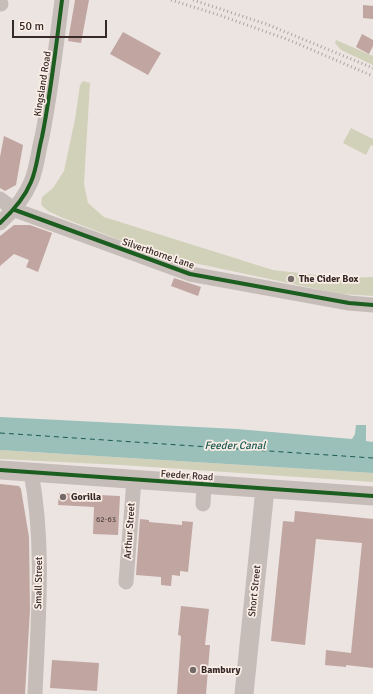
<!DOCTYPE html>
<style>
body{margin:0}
#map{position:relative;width:373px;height:694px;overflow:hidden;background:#ece4e0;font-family:Signika,sans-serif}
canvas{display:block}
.scale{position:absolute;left:12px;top:20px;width:95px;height:18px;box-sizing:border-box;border:2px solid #362927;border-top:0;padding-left:5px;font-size:12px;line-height:14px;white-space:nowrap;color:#362927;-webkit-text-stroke:3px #faeee7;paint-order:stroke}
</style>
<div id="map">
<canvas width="373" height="694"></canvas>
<div class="scale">50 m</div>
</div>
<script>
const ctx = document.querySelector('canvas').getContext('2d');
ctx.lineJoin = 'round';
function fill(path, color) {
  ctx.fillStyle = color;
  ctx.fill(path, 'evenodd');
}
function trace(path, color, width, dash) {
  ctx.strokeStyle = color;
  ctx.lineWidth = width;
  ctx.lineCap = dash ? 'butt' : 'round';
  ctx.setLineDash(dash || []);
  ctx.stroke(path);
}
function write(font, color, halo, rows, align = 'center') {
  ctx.font = font + ' Signika,sans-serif';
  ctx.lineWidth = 3.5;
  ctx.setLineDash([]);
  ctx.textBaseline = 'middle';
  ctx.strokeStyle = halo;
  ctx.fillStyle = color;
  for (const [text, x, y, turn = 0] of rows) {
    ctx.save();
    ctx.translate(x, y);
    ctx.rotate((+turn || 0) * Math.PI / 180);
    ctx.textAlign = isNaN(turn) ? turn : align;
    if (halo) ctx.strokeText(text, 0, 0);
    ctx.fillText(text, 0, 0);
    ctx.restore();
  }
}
const green = new Path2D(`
 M336,40L373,56V65L341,50L335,43Z
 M83,81L90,83L84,184L88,203L104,217L273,270L343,278L373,277V296L340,294L161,256L63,218L48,211L41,205L42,197L53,188L64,171L75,119L80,85Z
 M351,128L373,139V146L371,145L366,155L343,143Z
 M0,450L373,473V482L121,465L0,459Z`);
const water = new Path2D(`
 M0,417L237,429L352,439L355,434L356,425H366V441L373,442V473L0,450Z`);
const ferry = new Path2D(`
 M0,433L373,458`);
const building = new Path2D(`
 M75,0H89L81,43L68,41Z
 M363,5L373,6V19L363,18Z
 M123,32L161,53L148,75L110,54Z
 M362,34L373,40V46L369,54L356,47Z
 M4,136L23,145L16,185L5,191L0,188V157Z
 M14,225H30L52,233L38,272L26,267L29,260L14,254L0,266V236Z
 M174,278L201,287L198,296L171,286Z
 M0,484L19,486L21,489L29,537L30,610L25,694H0Z
 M59,493L120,496L118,535L93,534L94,507L58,505Z
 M295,511L373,519V668L346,665V667L325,665L326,650L351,653L362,543L316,539L305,645L271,641L283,521L294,522Z
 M140,519L149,520V522L182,525V521L193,522L188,572L180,571V576L172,575L171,586L161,585V577L136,575Z
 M181,606L209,609L205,645H210L206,694H177L181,636L178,635Z
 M52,660L99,663L97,691L50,688Z`);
const minor = new Path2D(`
 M0,4H1
 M0,199L15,210L190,274L349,303L373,305
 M0,223C13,211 24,199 31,182C37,168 38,152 42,137C51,92 56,46 62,0
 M31,472C45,546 38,619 35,694
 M203,504L204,485
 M126,582L134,480`);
const tertiary = new Path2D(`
 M0,470L373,496
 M244,694L265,489`);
const rail = new Path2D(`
 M171,0L219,15L289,40L373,76
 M193,0L266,24L373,68`);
const cycleway = new Path2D(`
 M15,210L190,274L349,303L373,305
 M0,223C13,211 24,199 31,182C37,168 38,152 42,137C51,92 56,46 62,0
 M0,470L373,496`);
const markers = [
 [291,279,4,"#766a68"],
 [63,497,4,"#766a68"],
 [193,670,4,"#766a68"]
];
const numberNames = [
 ["62-63",106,520]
];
const streetNames = [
 ["Kingsland Road",43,84,-81],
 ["Silverthorne Lane",158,254,19],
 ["Feeder Road",187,476,4],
 ["Arthur Street",130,531,-86],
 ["Small Street",39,583,-89],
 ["Short Street",255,591,-84]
];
const poiNames = [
 ["The Cider Box",299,279],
 ["Gorilla",71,497],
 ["Bambury",201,670]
];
const waterNames = [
 ["Feeder Canal",235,446]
];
fill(green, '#d1d1ba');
fill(water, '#9bc0ba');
trace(ferry, '#1b5953', 1, [5, 4]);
fill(building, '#c1a5a1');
trace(minor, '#c6bdb9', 15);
trace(tertiary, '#c6bdb9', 19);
trace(rail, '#ada6a3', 3, [1, 3]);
trace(cycleway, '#1b5e20', 4);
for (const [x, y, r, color] of markers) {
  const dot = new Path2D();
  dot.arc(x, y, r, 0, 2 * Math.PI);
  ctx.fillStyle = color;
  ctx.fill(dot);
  trace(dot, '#faeee7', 1.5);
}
write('8px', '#594846', null, numberNames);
write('10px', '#362927', '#faeee7', streetNames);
write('bold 10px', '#362927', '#faeee7', poiNames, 'left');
write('italic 11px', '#1b5953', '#faeee7', waterNames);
</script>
